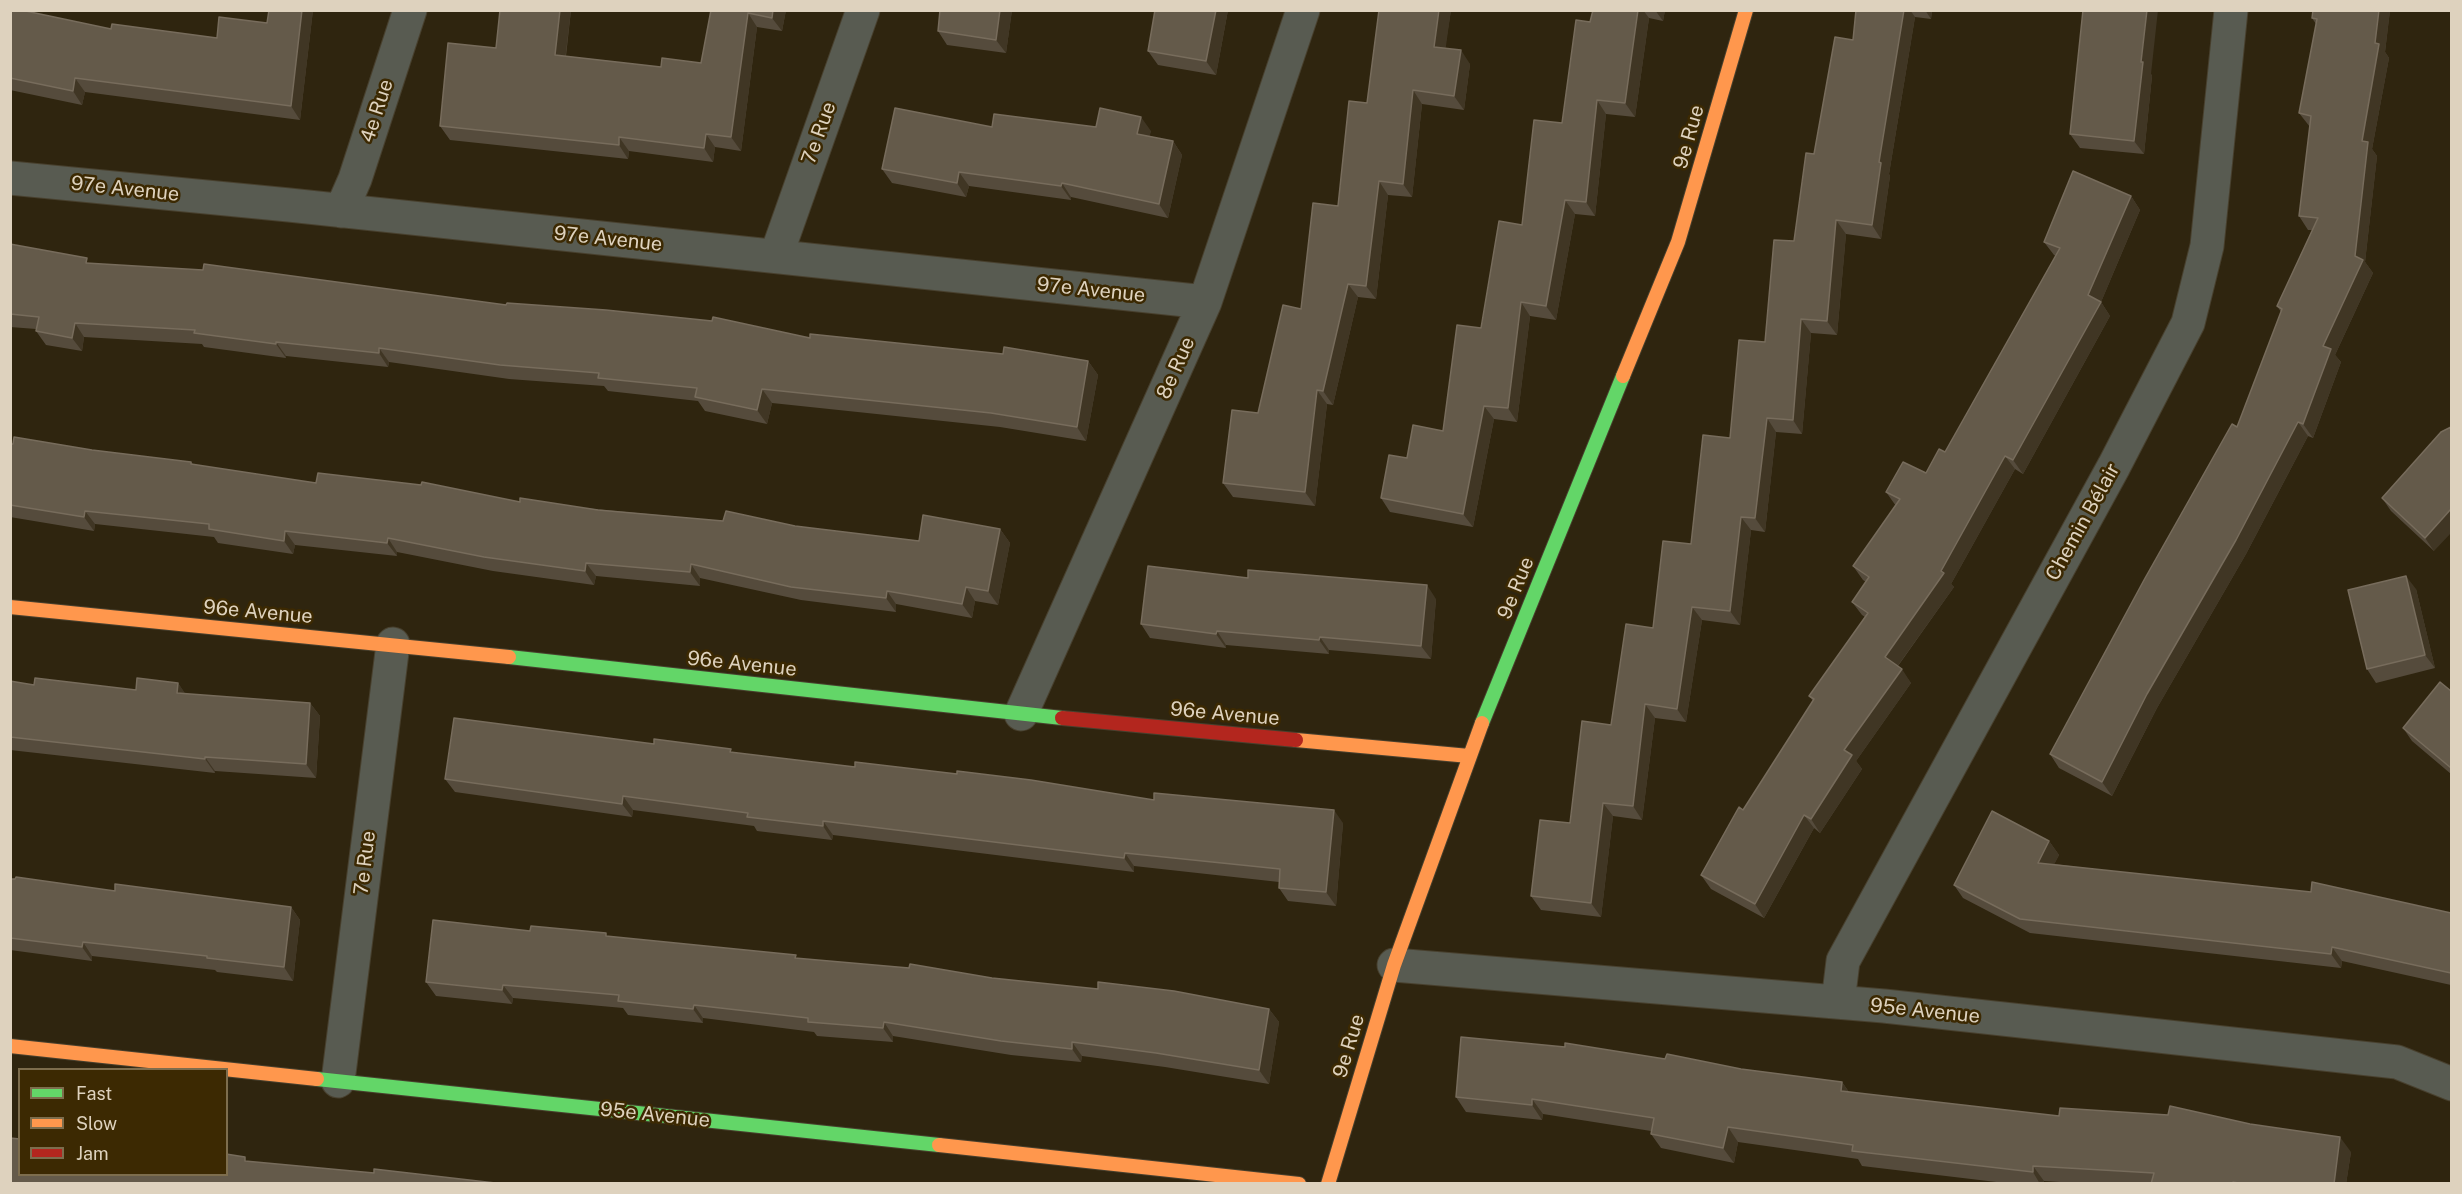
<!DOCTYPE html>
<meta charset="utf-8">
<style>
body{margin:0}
#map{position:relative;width:2462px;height:1194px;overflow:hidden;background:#2f250f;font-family:"Public Sans",sans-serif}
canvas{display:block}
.frame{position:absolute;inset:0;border:12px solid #ded2be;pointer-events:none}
.legend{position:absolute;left:18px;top:1068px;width:210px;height:108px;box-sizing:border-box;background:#3c2902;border:2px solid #7d6d4d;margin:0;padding:8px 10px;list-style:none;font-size:18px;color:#ded2be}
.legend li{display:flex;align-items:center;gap:12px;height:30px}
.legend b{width:30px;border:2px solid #7d6d4d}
</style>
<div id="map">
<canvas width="2462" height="1194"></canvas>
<div class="frame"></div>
<ul class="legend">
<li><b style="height:8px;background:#63d668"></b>Fast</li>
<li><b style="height:8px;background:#ff974d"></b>Slow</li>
<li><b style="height:8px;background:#b3261e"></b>Jam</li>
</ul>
</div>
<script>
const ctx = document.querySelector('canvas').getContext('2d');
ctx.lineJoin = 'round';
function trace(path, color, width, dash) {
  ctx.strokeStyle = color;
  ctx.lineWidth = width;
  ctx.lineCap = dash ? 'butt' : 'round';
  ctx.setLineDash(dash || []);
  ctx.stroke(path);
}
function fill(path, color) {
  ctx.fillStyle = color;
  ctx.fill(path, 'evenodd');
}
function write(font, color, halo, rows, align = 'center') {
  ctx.font = font + ' "Public Sans",sans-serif';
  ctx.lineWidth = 5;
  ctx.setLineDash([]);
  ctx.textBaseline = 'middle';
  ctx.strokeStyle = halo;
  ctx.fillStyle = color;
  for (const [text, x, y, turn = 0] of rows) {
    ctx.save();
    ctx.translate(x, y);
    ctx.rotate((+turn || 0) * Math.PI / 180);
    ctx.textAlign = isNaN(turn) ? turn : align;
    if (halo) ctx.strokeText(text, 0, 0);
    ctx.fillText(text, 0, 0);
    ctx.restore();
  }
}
const street = new Path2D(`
 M10,178L289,205L1205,302
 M341,211L355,179L410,10
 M776,256L863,10
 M1021,714L1205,302L1303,10
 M1394,965L1884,1006L2397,1062L2452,1084
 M1838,1002L1843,961L2114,466L2188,323L2207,246L2231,10
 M338,1081L393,644`);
const fast = new Path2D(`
 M509,657L1062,718
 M1482,723L1623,376
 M317,1079L939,1145`);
const slow = new Path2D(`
 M1623,376L1678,242L1746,10
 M10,607L509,657
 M1296,740L1469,756
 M10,1046L317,1079
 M939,1145L1299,1184
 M1328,1184L1394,965L1482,723`);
const jam = new Path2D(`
 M1062,718L1296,740`);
const wall = new Path2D(`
 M269,10H313L300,120L85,92L82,105L10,90V16L111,29L217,38L267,23Z
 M500,10H571L566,56L661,67L701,63L711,10H786L782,31L757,27L741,151L715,147L713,162L629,151L628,159L450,140L440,126L496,48Z
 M940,10H1012L1006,53L947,45L938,31Z
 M1228,10L1216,75L1158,65L1148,51Z
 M1379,10H1451L1445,48L1470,64L1464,110L1422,104L1412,197L1388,195L1376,299L1358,297L1333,405L1327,404L1315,506L1233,497L1223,483L1258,413L1301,309L1338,206L1367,103Z
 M1593,10H1665L1663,21L1649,18L1635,117L1606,114L1595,216L1575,214L1556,320L1530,316L1517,422L1494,419L1473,527L1390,512L1381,498L1407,458L1443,431L1481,328L1522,225L1562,123Z
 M1856,10H1932L1931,19L1915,17L1889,174L1890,176L1881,239L1846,234L1837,335L1811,333L1802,434L1776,432L1765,532L1751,530L1740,625L1702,620L1686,722L1655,718L1642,820L1613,816L1601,917L1541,910L1531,896L1570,823L1611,725L1691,544L1765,342L1794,241L1814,154L1853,40Z
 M2313,10H2390L2385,52L2389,58L2372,149L2377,156L2365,262L2373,273L2335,355L2341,362L2313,438L2308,436L2246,554L2157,708L2112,796L2059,768L2050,754L2237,427L2281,312L2277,306L2312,230H2308L2299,216L2310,127L2299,113L2316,24L2312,18Z
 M2151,74L2152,76L2144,154L2080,148L2070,134Z
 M992,127H1096L1151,131L1149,136L1173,141L1182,155L1168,218L1071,197V200L969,186L966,197L892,183L882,169Z
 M2131,196L2140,210L2101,302L2110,316L2023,474L2015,469L1951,584L1954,587L1898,666L1911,683L1856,761L1862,769L1820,833L1814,828L1764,918L1711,889L1701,875L1813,701L1809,696L1865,617L1862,615L1852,602L1866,582L1863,580L1853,566L1896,506L1886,492L1926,473L1945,452L2056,256L2054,255L2044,242Z
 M10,244L90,263L506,305L810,338L1088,361L1098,375L1086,441L1000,427L772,403L767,424L705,411L698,401L608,391L604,386L509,379L389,362L388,367L286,356V358L204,347L202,344L84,337L82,351L46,345L36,331V329L10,327Z
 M2441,432L2434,551L2391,511L2382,498Z
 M10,444L92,450L191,462L194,465L316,483L723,521L795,526L919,541L1000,529L1010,543L998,605L975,601L972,618L896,604V612L801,600L700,578V586L596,576L594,585L493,571L397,552V556L295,545L293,554L218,543L214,537L95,524L94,531L10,517Z
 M1248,578L1436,599L1431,659L1329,650V654L1226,645V648L1150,638L1141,624Z
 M2416,589L2435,668L2376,683L2367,669Z
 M10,681L34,685L136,690L178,683L185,694L310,703L320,716L316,778L215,771V773L10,750Z
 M2451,691V774L2412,741L2403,728Z
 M733,753L855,767L1154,800L1343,823L1336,906L1288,901L1279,888V882L1134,866V872L833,835L832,840L757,831L754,826L633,810L632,817L455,792L445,779Z
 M2049,841L2059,855L2054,864L2451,913V985L2342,961L2341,968L2030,933L1963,898L1954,885Z
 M10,879L115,891L291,907L300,920L293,981L217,972L215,970L92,956V961L10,950Z
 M530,931L608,936L799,959L992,978L1269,1009L1279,1022L1269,1084L1165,1067L1082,1056L1081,1062L1011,1055L893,1036V1042L817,1036L814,1032L703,1018V1023L628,1015L623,1008L513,998L512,1004L436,996L426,982Z
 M1665,1059L1842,1082L1849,1092L2351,1152L2346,1184H2092L2044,1181L2043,1184H2013L1862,1166L1858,1159L1738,1142L1734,1163L1661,1148L1651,1134V1131L1543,1114L1542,1120L1466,1112L1456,1097Z`);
const shadedWall = new Path2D(`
 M302,10H313L300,120L291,106Z
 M560,10H571L564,69L555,55Z
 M773,10H786L782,31L772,18Z
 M1000,10H1012L1006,53L996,40Z
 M1216,10H1228L1216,75L1206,61Z
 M1439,10H1451L1444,60L1434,47Z
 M1638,10H1643L1649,18L1635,117L1625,103Z
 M1655,10H1665L1663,21Z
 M1904,10H1910L1915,17L1889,174L1890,176L1881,239L1872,225L1879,162Z
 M1925,10H1932L1931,19Z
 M2147,10H2158L2151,74L2152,76L2144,154L2134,141L2141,62Z
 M2379,10H2390L2385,52L2389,58L2372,149L2377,156L2365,262L2373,273L2335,355L2341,362L2313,438L2303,424L2323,346L2355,256L2362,141Z
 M748,13L757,27L741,151L731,137Z
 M1461,50L1470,64L1464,110L1454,96Z
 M75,78L85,92L82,105L73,91Z
 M1413,90L1422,104L1412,197L1403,184Z
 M1597,100L1606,114L1595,216L1586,202Z
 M1141,117L1151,131L1147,147L1137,134Z
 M706,134L715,147L713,162L704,148Z
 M619,137L629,151L628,159L619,145Z
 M1173,141L1182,155L1168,218L1159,204Z
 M959,172L969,186L966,197L957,183Z
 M1379,181L1388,195L1376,299L1366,286Z
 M1062,183L1071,197V200L1061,186Z
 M2131,196L2140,210L2101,302L2110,316L2023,474L2013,460L2088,295Z
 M1565,200L1575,214L1556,320L1546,306Z
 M1836,220L1846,234L1837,335L1827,321Z
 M1348,284L1358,297L1333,405L1323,391Z
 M1521,302L1530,316L1517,422L1508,408Z
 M1801,319L1811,333L1802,434L1793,420Z
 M75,323L84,337L82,351L72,338Z
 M276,342L286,356V358L276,344Z
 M379,348L389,362L388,367L379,353Z
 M1088,361L1098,375L1086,441L1077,427Z
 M762,389L772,403L767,424L757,410Z
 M1317,390L1327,404L1315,506L1305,492Z
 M1484,406L1494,419L1473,527L1463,514Z
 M1767,418L1776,432L1765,532L1755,518Z
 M2298,422L2308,436L2246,554L2157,708L2112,796L2102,782L2147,694Z
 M2005,456L2015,469L1951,584L1954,587L1894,671L1885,657L1941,571Z
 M2451,509V533L2434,551L2425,538Z
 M85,511L95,524L94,531L84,517Z
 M1741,517L1751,530L1740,625L1730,611Z
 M1000,529L1010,543L998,605L988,591Z
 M285,531L295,545L293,554L284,541Z
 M388,538L397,552V556L387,543Z
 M586,563L596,576L594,585L585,571Z
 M691,564L700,578V586L690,572Z
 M2406,576L2416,589L2435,668L2425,655Z
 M1427,585L1436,599L1431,659L1421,646Z
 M966,587L975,601L972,618L962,604Z
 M887,591L896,604V612L886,598Z
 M1692,607L1702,620L1686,722L1677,709Z
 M1217,631L1226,645V648L1216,634Z
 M1320,637L1329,650V654L1319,640Z
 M1902,669L1911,683L1856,761L1862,769L1820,833L1811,819L1844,750Z
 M178,683L187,696L177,693Z
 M310,703L320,716L316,778L306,764Z
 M1645,704L1655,718L1642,820L1633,806Z
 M205,757L215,771V773L205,759Z
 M623,796L633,810L632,817L622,804Z
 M1603,803L1613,816L1601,917L1591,903Z
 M1334,810L1343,823L1336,906L1326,892Z
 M1804,815L1814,828L1764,918L1755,904Z
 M823,821L833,835L832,840L823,826Z
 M2049,841L2059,855L2048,877L2038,863Z
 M1125,853L1134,866V872L1124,858Z
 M291,907L300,920L293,981L284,967Z
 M83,942L92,956V961L82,947Z
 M2332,947L2342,961L2341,968L2331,954Z
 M503,985L513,998L512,1004L502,990Z
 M694,1005L703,1018V1023L693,1009Z
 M1269,1009L1279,1022L1269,1084L1259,1070Z
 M884,1022L893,1036V1042L883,1028Z
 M1072,1042L1082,1056L1081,1062L1072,1049Z
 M1842,1082L1852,1097L1841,1091Z
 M1532,1099L1543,1114L1542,1120L1532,1105Z
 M1728,1127L1738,1142L1734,1163L1723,1148Z
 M2340,1137L2351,1152L2346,1184H2334Z
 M2033,1166L2044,1181L2043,1184H2040L2033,1172Z`);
const building = new Path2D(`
 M12,10H21L111,29L112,24L217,38L219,17L267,23L269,10H302L291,106L75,78L73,91L10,78V16Z
 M500,10H560L555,55L661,67L662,58L701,63L711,10H773L772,18L748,13L731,137L706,134L704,148L619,137V145L440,126L448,43L496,48Z
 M940,10H1000L996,40L938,31Z
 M1155,10H1216L1206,61L1148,51Z
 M1379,10H1439L1434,47L1461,50L1454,96L1413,90L1403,184L1379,181L1366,286L1348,284L1323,391L1317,390L1305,492L1223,483L1232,410L1258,413L1283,305L1301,309L1313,203L1338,206L1349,101L1367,103Z
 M1593,10H1638L1625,103L1597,100L1586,202L1565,200L1546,306L1521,302L1508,408L1484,406L1463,514L1381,498L1389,455L1407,458L1413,425L1443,431L1457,325L1481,328L1499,221L1522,225L1534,120L1562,123L1576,20L1590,22Z
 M1856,10H1904L1879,162L1881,163L1872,225L1836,220L1827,321L1801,319L1793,420L1767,418L1755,518L1741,517L1730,611L1692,607L1677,709L1645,704L1633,806L1603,803L1591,903L1531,896L1540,820L1570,823L1582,721L1611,725L1626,624L1653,628L1663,541L1691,544L1703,435L1730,438L1739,340L1765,342L1774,240L1794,241L1806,153L1814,154L1835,37L1853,40Z
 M2083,10H2147L2141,62H2143L2134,141L2070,134Z
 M2313,10H2379L2375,43L2379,44L2362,141L2368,142L2355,256L2363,260L2323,346L2331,349L2303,424L2298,422L2236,540L2147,694L2102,782L2050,754L2144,580L2232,424L2237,427L2282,309L2277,306L2318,218L2299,216L2311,116L2299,113L2317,19L2312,18Z
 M895,108L992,127L994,114L1096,127L1100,108L1141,117L1137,134L1173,141L1159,204L1062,183L1061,186L959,172L957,183L882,169Z
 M2073,171L2131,196L2088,295L2101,302L2013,460L2005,456L1941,571L1944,573L1885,657L1902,669L1844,750L1852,755L1811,819L1804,815L1755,904L1701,875L1739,807L1743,810L1814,699L1809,696L1868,613L1852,602L1869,577L1853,566L1900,499L1886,492L1903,462L1926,473L1939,449L1945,452L2060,248L2044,242Z
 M10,244L87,258L86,263L203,270L204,264L506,305L507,303L606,310L712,321L713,317L810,338V334L1003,354L1004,347L1088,361L1077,427L991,413L762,389L757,410L695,397L697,388L598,378L599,373L500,365L379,348V353L276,342V344L194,333L195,330L75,323L72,338L36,331L39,317L10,314Z
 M2451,427V509L2425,538L2382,498L2441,432Z
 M14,437L92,450L191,462V464L316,483L318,473L421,485L422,482L520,502V498L598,510L723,521L726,511L795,526L919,541L923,515L1000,529L988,591L966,587L962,604L887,591L886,598L791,587L691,564L690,572L586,563L585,571L484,557L388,538L387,543L285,531L284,541L209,529V524L85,511L84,517L10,505V444H13Z
 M1148,566L1248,578V570L1427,585L1421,646L1320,637L1319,640L1217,631L1216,634L1141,624Z
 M2406,576L2425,655L2367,669L2348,590Z
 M35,678L136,690L137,678L178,683L177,693L310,703L306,764L205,757V759L10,737V681L34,685Z
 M2440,682L2451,691V768L2403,728Z
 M454,718L654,744V739L731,749L730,752L855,767V762L957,774V771L1031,780L1154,800V793L1334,810L1326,892L1279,888L1280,869L1125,853L1124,858L823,821V826L747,817L748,813L623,796L622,804L445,779Z
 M1992,811L2049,841L2038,863L2311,892L2312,882L2451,913V973L2332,947L2331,954L2020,919L1954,885Z
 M16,877L115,891V884L291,907L284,967L207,958V956L83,942L82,947L10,938V879H15Z
 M433,920L530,931L531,926L606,933V936L796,955L795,958L909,968L910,964L992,978L1098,989V982L1174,991L1269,1009L1259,1070L1156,1053L1072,1042V1049L1001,1041L884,1022L883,1028L808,1022V1018L694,1005L693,1009L618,1001L619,995L503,985L502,990L426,982Z
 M1461,1037L1565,1047V1043L1665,1059L1667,1054L1741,1069L1842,1082L1841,1091L2059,1116L2060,1108L2168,1115L2170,1106L2250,1124L2340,1137L2334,1184H2244L2233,1182V1184H2151L2154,1173L2033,1166V1172L1852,1151L1853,1145L1728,1127L1723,1148L1651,1134L1654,1118L1532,1099V1105L1456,1097Z
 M10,1138L20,1139V1174H226V1154L245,1157V1161L374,1173V1169L504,1184H10Z`);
const streetNames = [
 ["4e Rue",377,111,-72],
 ["7e Rue",819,133,-70],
 ["9e Rue",1689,137,-74],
 ["97e Avenue",125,189,6],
 ["97e Avenue",608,239,6],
 ["97e Avenue",1091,290,6],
 ["8e Rue",1176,368,-66],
 ["Chemin Bélair",2083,522,-61],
 ["9e Rue",1516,588,-68],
 ["96e Avenue",258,612,5],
 ["96e Avenue",742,664,6],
 ["96e Avenue",1225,714,5],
 ["7e Rue",365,863,-83],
 ["95e Avenue",1925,1011,6],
 ["9e Rue",1349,1046,-73],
 ["95e Avenue",655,1115,6]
];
trace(street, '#48402e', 35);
trace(fast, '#48402e', 16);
trace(slow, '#48402e', 16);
trace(jam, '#48402e', 16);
trace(street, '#585b51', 33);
trace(fast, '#63d668', 14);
trace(slow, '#ff974d', 14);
trace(jam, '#b3261e', 14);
fill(wall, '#554b3c');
fill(shadedWall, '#403624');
fill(building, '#645a4a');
trace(building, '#776c5c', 1.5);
write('20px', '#ded2be', '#3c2902', streetNames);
</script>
